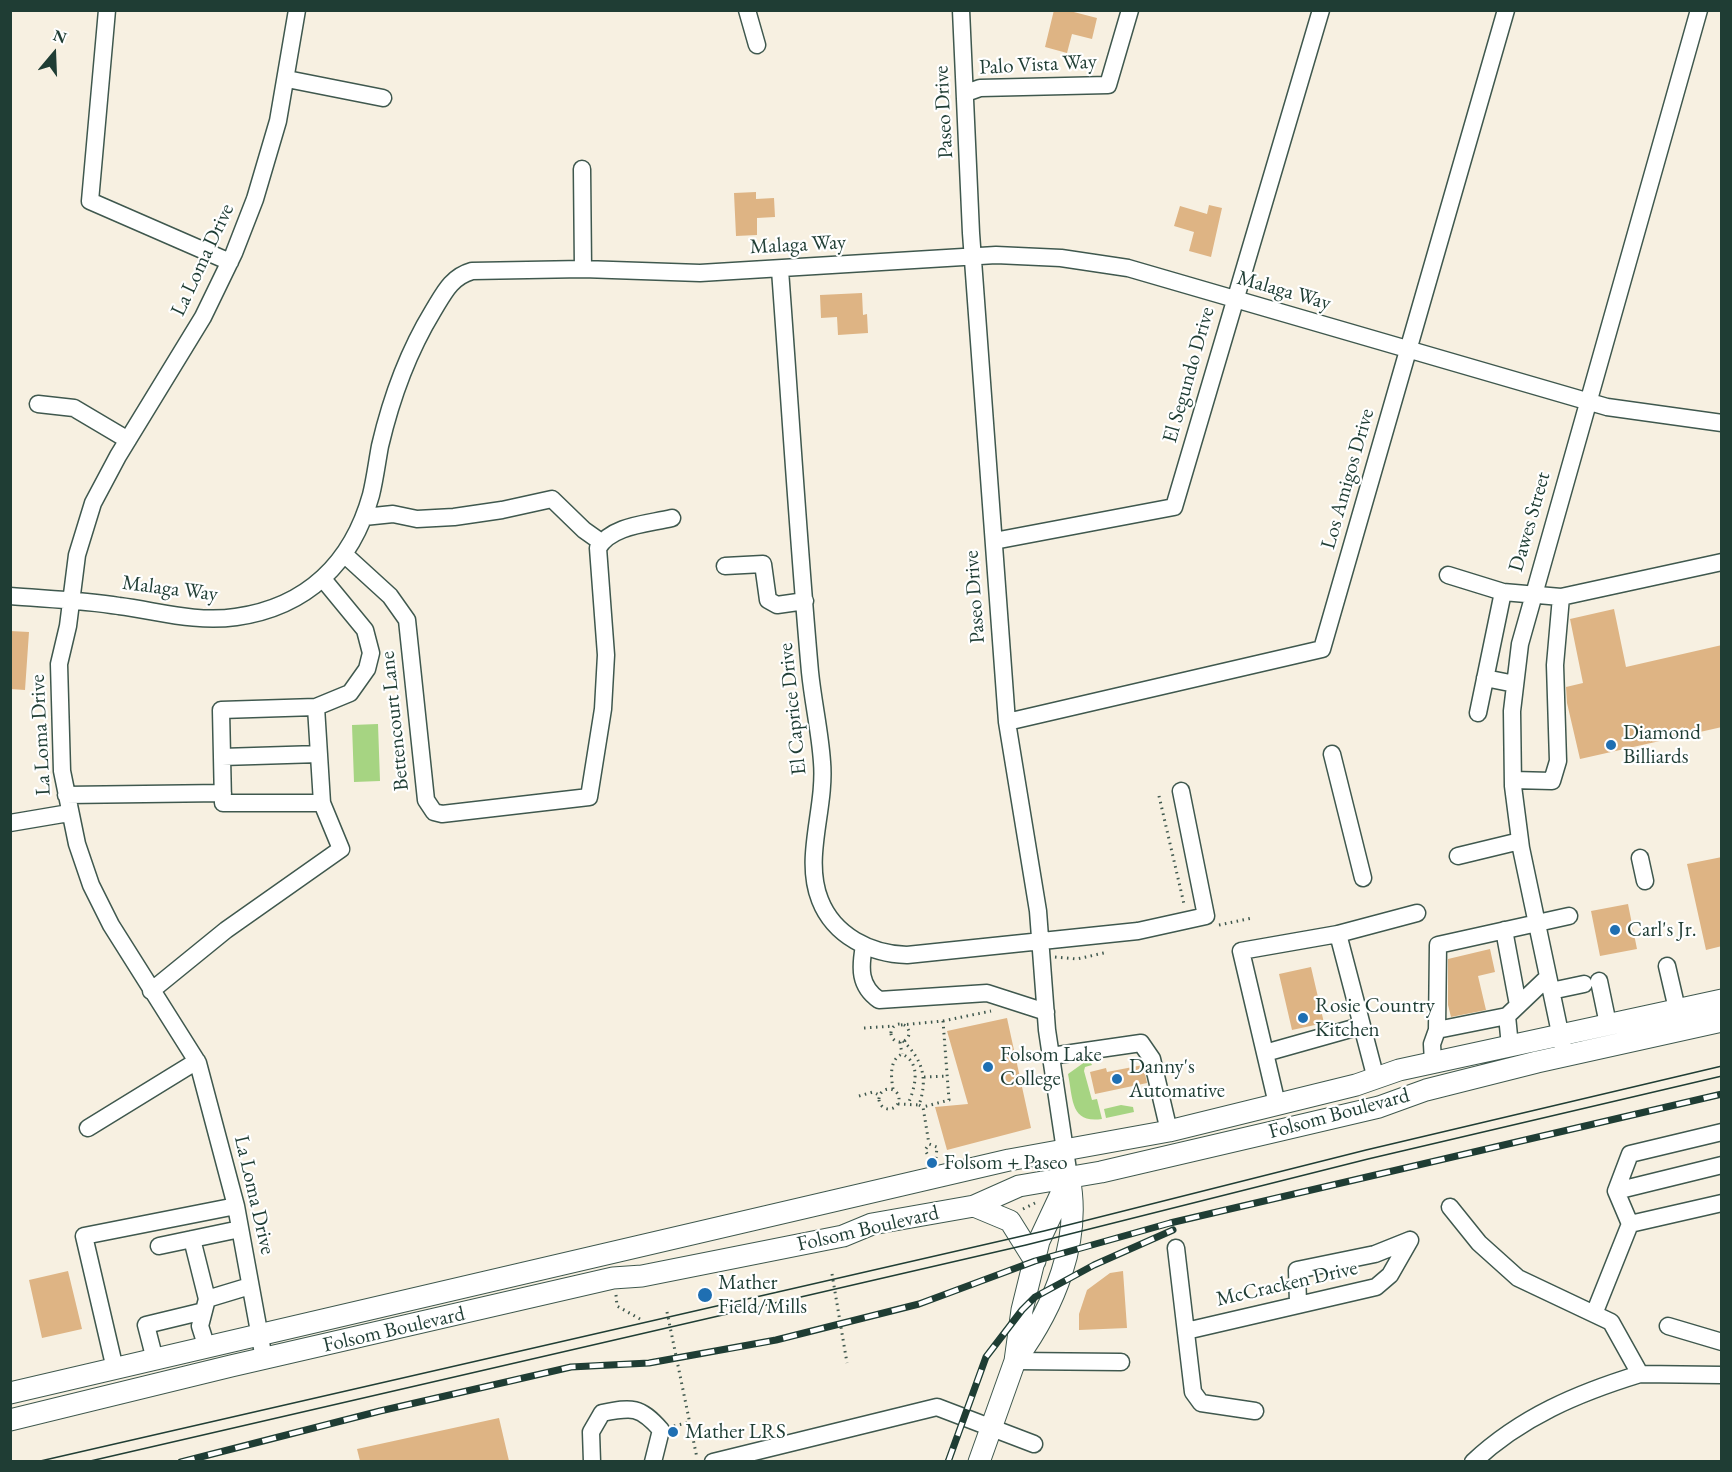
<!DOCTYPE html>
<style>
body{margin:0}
#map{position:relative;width:1732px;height:1472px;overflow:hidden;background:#f7f0e1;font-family:"EB Garamond",serif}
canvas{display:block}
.frame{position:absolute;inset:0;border:12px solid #1f3d34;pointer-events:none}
.north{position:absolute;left:24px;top:24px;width:60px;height:60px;-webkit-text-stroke:4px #fff;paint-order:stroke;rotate:19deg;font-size:16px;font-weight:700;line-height:24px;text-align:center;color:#1f3d34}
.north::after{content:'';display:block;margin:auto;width:21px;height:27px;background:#1f3d34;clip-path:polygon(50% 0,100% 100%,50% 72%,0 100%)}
</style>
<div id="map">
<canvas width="1732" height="1472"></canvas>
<div class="frame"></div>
<div class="north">N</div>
</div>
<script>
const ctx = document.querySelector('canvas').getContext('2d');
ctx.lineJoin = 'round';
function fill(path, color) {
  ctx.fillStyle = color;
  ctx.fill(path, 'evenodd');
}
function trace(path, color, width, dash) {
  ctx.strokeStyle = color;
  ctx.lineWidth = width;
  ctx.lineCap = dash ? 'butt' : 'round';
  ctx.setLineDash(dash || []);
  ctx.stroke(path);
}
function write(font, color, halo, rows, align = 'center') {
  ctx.font = font + ' "EB Garamond",serif';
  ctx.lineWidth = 4.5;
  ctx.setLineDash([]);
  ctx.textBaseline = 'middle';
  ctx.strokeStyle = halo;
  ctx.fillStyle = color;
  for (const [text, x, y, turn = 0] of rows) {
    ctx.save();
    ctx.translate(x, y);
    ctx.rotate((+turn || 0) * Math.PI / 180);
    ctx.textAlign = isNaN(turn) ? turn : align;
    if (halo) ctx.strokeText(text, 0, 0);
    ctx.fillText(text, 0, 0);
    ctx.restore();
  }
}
const green = new Path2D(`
 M378,724L380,781L354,782L352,725Z
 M1089,1059L1092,1065L1085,1067L1084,1071L1092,1100L1097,1099L1102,1119C1070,1124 1073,1098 1068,1074Z
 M1121,1105L1133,1107L1134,1112L1106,1118L1104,1109Z`);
const building = new Path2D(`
 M1054,10H1066L1097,18L1092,39L1072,34L1067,53L1045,47Z
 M756,192V199L774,198L775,217L757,218V235L736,236L734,193Z
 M1209,205L1222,208L1211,257L1189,251L1194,232L1174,226L1180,206L1207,214Z
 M862,293L863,315L867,314L868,333L838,335L837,317L821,318L820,295Z
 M1614,609L1626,667L1722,645V727L1580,759L1567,703L1566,687L1583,683L1570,619Z
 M10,631L29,632L25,690L10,689Z
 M1722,857V946L1706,950L1687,864Z
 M1628,904L1637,949L1600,956L1591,911Z
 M1490,949L1495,972L1478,976L1486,1010L1451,1017L1448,1005V959Z
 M1311,967L1324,1023L1292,1030L1279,974Z
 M1007,1018L1031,1128L947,1150L935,1107L968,1104L947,1031Z
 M1143,1065L1147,1083L1095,1094L1090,1072L1106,1068L1107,1072Z
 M68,1271L82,1329L42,1338L29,1280Z
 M1123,1271L1127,1328L1079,1330V1314L1087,1290L1110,1273Z
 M499,1418L509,1461H360L357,1449Z`);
const path = new Path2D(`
 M1159,796L1184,904
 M1219,925L1252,918
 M1055,957L1077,959L1108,952
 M943,1021L991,1011
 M891 1033a9 9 0 1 1 18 0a9 9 0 1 1-18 0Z
 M901,1025L943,1021L949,1100L923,1107
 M864,1028L894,1026
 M903,1041C923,1060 928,1079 919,1105
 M900,1042L902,1054
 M924,1077L947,1076
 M879 1099a10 10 0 1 1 20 0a10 10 0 1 1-20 0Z
 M893,1089C891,1077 889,1060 902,1054C922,1063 915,1088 908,1104
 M859,1096L873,1092L879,1095
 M898,1104L919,1105
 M919,1105L923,1107L929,1144
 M930,1159L925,1150L929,1144L937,1147L936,1158
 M1023,1209L1035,1203
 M832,1274L847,1363
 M616,1295L617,1306L640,1319
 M667,1312L697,1458
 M674,1426L690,1422`);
const minor = new Path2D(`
 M107,10L90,201L230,262
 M747,10L757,45
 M961,10L971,233L1007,722L1038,911L1047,1030L1069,1177
 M287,79L383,98
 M966,93L980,88L1108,85L1130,10
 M582,169L583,269
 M780,270C790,404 798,538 810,672C813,702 820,732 822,762C826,809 803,857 820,900C834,936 871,954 907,955L1138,931L1206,916L1181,791
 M38,404L74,408L128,440
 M364,517L393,514L417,519L454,517L502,510L552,499L584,530L601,542
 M994,541L1174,507L1321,10
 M344,554L390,596L407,620L426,800L434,812L442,814L589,797L603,709L606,655L598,548C612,525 648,524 672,518
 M725,566L763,564L768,600L777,605L805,601
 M1448,575L1503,592L1561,597
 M10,596C47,599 83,600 119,606C158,611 196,623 236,617C307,607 352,563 371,495C375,479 377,462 380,446C391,399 408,352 433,311C444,293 451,277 472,271L583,269L700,273L996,255L1061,258L1128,268L1607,407L1722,423
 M1485,678L1515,684
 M1478,713L1503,592
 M1007,722L1322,649L1506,10
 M1332,754L1363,878
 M222,757L319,754
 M1513,780L1552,781L1558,761L1555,665L1561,597L1722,562
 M66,795L223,793
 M322,803H223L221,710L316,707L350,693L367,669L371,653L365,630L323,579
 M10,823L69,813
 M1458,856L1520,841
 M1640,858L1645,881
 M1504,930L1518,1005
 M1338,934L1417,913
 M864,946C860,968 859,986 879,1000L987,993L1046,1012
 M1667,966L1677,1009
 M1599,981L1608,1024
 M151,991L226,930L341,849L322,803L316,707
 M1551,991L1584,984
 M1507,1016L1510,1046
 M1437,1030L1438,945L1569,916
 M1563,1047L1521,848L1513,786L1512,711L1520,644L1699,10
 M1265,1053L1361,1026
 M1051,1056L1141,1043L1152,1059L1169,1131
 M1433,1062L1432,1044L1437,1030L1507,1016L1548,977
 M1277,1104L1241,951L1338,934L1376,1079
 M88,1128L197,1061
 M1616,1191L1722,1165
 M1450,1207L1479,1243L1518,1278L1611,1322L1640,1374L1722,1375
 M1630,1224L1722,1203
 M192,1239L207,1299L200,1326L207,1348
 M159,1246L240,1229
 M1176,1248L1193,1392L1201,1403L1255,1411
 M207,1299L250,1286
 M1298,1303L1297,1270L1375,1254L1410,1240
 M1594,1314L1630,1224L1616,1191L1630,1154L1722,1132
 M1668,1326L1722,1342
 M1186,1331L1376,1287L1390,1275L1410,1240
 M264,1359L236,1206L198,1063L111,925L91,885L77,844L62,771L59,664L68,626L77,555L93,503L118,456L203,317L234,253L255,199L278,121L297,10
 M155,1360L146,1325L204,1311
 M1015,1361L1121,1362
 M115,1369L84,1236L236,1206
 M592,1462L591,1432L602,1413C632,1407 640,1406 661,1430L653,1462
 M713,1462L937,1407L1034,1444
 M1473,1462C1521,1417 1578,1393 1640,1374`);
const major = new Path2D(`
 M974,1206L1010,1221L1035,1261
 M1017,1358C1054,1307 1082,1241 1069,1177
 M10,1393L1009,1160L1169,1131L1356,1085L1399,1070L1722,1000
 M10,1420L231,1366L613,1278L642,1276L843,1236L872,1224L974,1206L1019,1186L1101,1172L1281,1130L1379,1107L1426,1090L1537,1062L1722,1021
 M979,1462L1015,1361L1022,1310L1039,1241L1069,1177`);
const tram = new Path2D(`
 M36,1462L1044,1231L1366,1150L1722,1066
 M86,1462L1026,1245L1368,1159L1722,1076`);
const rail = new Path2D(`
 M181,1462L380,1411L571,1367L649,1363L776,1340L919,1304L1035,1261L1170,1223L1722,1094
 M948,1462L986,1357L1022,1310L1035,1297L1094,1265L1173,1230`);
const markers = [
 [1611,745,6,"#1f6fb2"],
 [1615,930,6,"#1f6fb2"],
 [1303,1018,6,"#1f6fb2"],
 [988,1067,6,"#1f6fb2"],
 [1117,1079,6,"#1f6fb2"],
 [932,1163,6,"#1f6fb2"],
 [705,1295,8,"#1f6fb2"],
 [673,1432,6,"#1f6fb2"]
];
const streetNames = [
 ["Palo Vista Way",1038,65,-3],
 ["Paseo Drive",944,112,-93],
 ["Malaga Way",798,245,-3],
 ["La Loma Drive",203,260,-65],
 ["Malaga Way",1284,291,16],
 ["El Segundo Drive",1189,375,-74],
 ["Los Amigos Drive",1348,479,-74],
 ["Dawes Street",1530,522,-74],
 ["Malaga Way",170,589,7],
 ["Paseo Drive",975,597,-94],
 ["El Caprice Drive",793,709,-96],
 ["Bettencourt Lane",395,721,-96],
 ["La Loma Drive",41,735,-93],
 ["Folsom Boulevard",1339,1114,-15],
 ["La Loma Drive",254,1195,77],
 ["Folsom Boulevard",868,1229,-13],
 ["McCracken Drive",1287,1284,-13],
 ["Folsom Boulevard",394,1330,-13]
];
const poiNames = [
 ["Diamond",1623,733],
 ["Billiards",1623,757],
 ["Carl's Jr.",1627,930],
 ["Rosie Country",1315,1006],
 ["Kitchen",1315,1030],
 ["Folsom Lake",1000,1055],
 ["College",1000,1079],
 ["Danny's",1129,1067],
 ["Automative",1129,1091],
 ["Folsom + Paseo",944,1163],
 ["Mather",718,1283],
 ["Field/Mills",718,1307],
 ["Mather LRS",685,1432]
];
fill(green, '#a6d482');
fill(building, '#deb484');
trace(minor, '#3f584e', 19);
trace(major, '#3f584e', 23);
trace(path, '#3f584e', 3, [1.5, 4.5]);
trace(minor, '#fff', 16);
trace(major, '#fff', 21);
trace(tram, '#1f3d34', 1.5);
trace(rail, '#1f3d34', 7);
trace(rail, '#fff', 4.5, [14]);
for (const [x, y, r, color] of markers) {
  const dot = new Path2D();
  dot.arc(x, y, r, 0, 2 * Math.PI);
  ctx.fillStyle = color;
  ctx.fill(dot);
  trace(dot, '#fff', 2);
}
write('21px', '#1f3d34', '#fff', streetNames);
write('21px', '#1f3d34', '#fff', poiNames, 'left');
</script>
